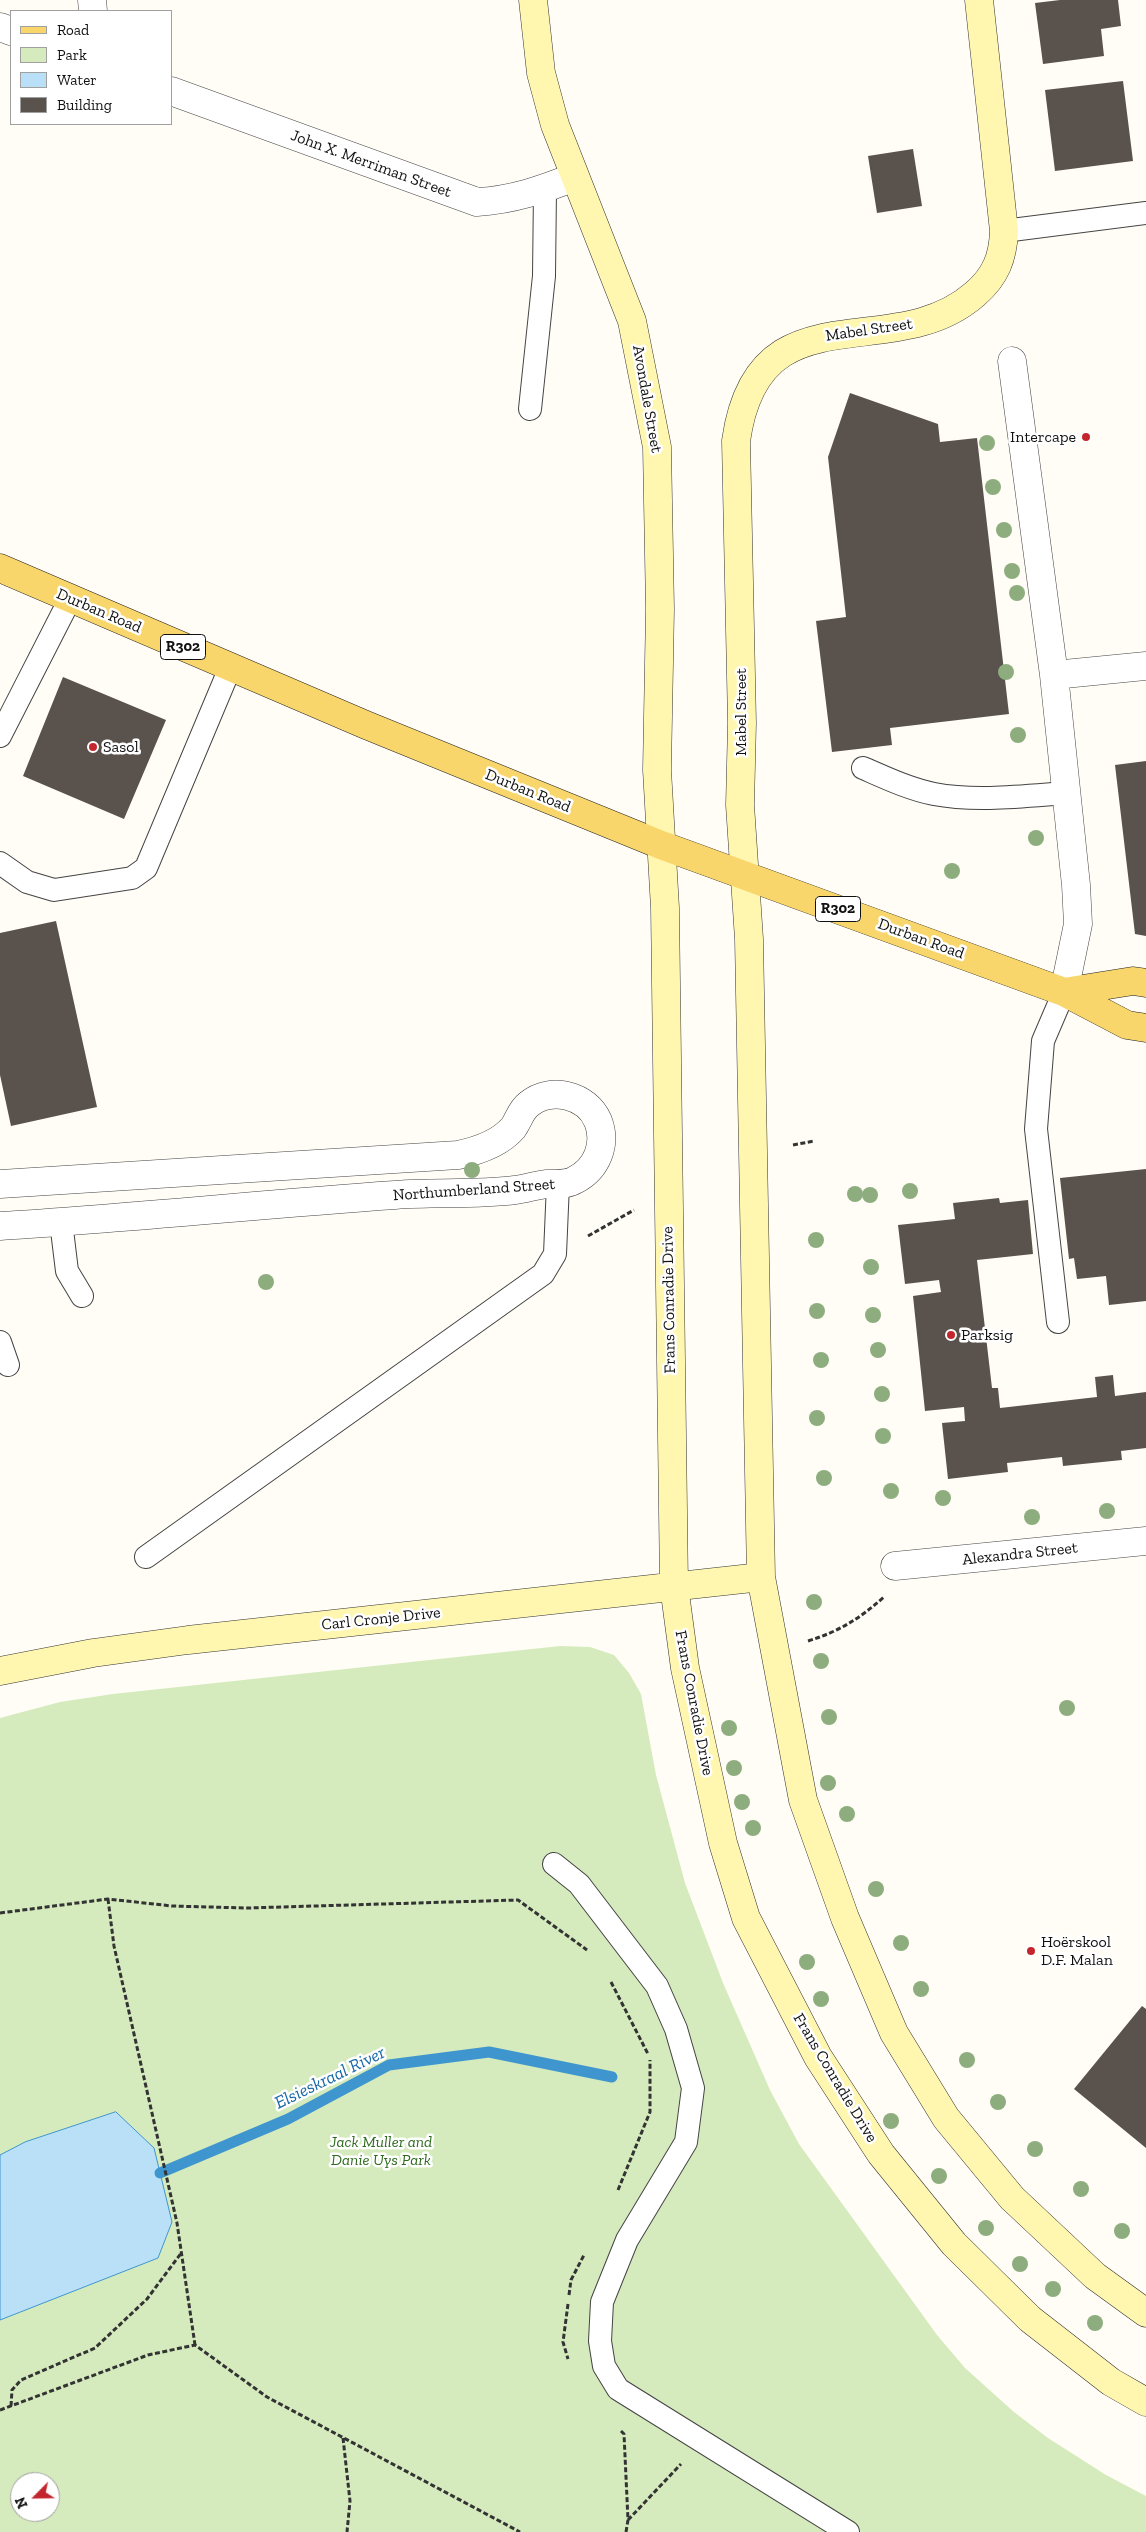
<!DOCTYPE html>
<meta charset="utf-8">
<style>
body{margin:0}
#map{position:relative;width:1146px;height:2532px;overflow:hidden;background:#fffdf5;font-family:"Zilla Slab",serif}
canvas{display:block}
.legend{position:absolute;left:10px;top:10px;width:162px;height:115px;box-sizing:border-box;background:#fff;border:1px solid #a0a0a0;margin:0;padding:6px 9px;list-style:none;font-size:15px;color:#111}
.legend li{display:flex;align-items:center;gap:10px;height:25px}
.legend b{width:25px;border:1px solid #a0a0a0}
.north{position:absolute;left:10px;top:2472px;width:50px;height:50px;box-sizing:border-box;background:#fff;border:1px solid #a0a0a0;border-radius:50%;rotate:247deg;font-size:14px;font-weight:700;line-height:20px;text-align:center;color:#111}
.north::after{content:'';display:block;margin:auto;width:18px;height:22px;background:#c4262e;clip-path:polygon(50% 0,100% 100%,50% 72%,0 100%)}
</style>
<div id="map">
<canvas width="1146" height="2532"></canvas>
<ul class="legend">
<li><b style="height:6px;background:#f9d66b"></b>Road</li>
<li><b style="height:14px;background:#d5ebbd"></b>Park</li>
<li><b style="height:14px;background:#b9e0f7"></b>Water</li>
<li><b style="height:14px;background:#5a524d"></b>Building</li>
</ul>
<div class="north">N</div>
</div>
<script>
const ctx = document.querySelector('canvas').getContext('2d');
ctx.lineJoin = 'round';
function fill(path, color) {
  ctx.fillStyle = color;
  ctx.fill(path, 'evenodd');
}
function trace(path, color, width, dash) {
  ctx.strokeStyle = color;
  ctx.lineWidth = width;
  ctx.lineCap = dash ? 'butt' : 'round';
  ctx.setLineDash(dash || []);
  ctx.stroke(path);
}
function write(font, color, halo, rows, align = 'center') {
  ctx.font = font + ' "Zilla Slab",serif';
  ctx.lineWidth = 5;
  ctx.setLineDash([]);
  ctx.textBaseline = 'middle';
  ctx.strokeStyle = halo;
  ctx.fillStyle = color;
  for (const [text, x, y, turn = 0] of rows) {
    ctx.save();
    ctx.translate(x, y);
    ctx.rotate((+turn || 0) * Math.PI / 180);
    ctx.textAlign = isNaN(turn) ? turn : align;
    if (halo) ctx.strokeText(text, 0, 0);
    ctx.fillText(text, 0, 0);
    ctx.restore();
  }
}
const green = new Path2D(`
 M560,1646L590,1647L614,1655L629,1673L641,1694L656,1775L685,1883L723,1983L770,2090L799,2144L937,2335L965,2368L1014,2412L1048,2438L1106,2475L1146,2496V2532H0V1718L60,1702L113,1694ZM20,2482H50V2512H20Z`);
const water = new Path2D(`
 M116,2112L154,2148L172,2222L158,2258L0,2320V2155L25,2142Z`);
const stream = new Path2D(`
 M160,2173L288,2119L389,2065L489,2052L612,2077`);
const building = new Path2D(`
 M1060,0H1118L1121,26L1101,29L1104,56L1043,64L1035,3Z
 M1123,81L1133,161L1055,171L1045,90Z
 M913,149L922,206L877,213L868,156Z
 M850,393L938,424L940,442L977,438L1009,714L890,728L892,745L832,752L816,621L846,617L828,457Z
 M63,677L166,720L124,819L23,776Z
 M1146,761V936L1135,934L1115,765Z
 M56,921L97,1107L11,1126L0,1075V933Z
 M1146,1169V1301L1109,1305L1106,1276L1077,1279L1074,1258L1069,1259L1060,1178Z
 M999,1198L1000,1203L1028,1200L1033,1254L977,1260L992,1388H998L1000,1408L1097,1397L1095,1377L1113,1375L1115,1396L1146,1392V1448L1121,1451L1122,1460L1063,1466L1062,1457L1007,1463L1008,1472L948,1479L942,1423L965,1421L964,1407L925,1411L913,1296L941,1292L939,1280L905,1284L898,1225L955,1219L953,1203Z
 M1142,2006L1146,2009V2148L1074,2089Z`);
const path = new Path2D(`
 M793,1145L814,1141
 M588,1236L634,1210
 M808,1641C840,1631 859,1619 884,1597
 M108,1899L114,1946L177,2223L195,2345
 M0,1913L108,1899L172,1906L247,1908L518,1900L587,1950
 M611,1982L648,2054
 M618,2190L650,2112V2060
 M569,2295L571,2280L584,2255
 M568,2304L563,2342L568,2359
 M11,2406L12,2390L21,2380L95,2348L147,2299L182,2252
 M0,2410L148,2355L195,2345L267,2397L520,2532
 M621,2431L624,2434L628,2520L626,2532
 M343,2438L350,2501L347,2532
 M628,2520L681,2464`);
const lane = new Path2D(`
 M1004,231L1146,213
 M530,409L544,276L545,189
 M0,736L70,599
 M863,768C886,778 909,789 934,794C976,802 1025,796 1067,793
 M0,863L27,882L54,890L132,878L146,868L230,668
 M61,1222L67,1271L82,1296
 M1058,1322L1036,1129L1043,1041L1064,992
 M0,1342L8,1365
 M146,1557L543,1274L555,1254L558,1184
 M554,1864L579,1884L657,1986L676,2029L693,2088L686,2142L627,2240L602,2302L600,2341L604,2366L618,2389L848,2532`);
const street = new Path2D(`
 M92,0L93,11
 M0,27L11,31
 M171,91L477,202C512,200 542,190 574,177
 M1012,361L1054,675L1076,885L1078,924L1064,992
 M1054,675L1146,666
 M0,1184L458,1155C477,1151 500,1143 513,1128C519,1120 520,1111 529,1104C551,1086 587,1095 598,1121C607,1144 597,1169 575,1180C567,1185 557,1183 547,1184C536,1185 525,1189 515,1190C475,1195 435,1192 395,1195C263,1204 132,1218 0,1226
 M895,1566L1146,1541`);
const secondary = new Path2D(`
 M533,0L541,73L555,125L632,321L657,447L660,609L657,770L665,908L674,1586L685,1668L723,1843L746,1918L818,2057L881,2154L954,2244L1030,2319L1111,2382L1146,2402
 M979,0L1004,231C1003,257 996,276 975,294C892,367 758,284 736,441L742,723L740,805L749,939L761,1577L803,1800L845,1918L894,2033L946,2118L1012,2198L1095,2276L1146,2313
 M0,1671L93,1653L188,1640L761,1577`);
const primary = new Path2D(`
 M0,568L366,725L661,845L1064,992L1127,1025L1146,1028
 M1064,992L1133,981L1146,983`);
const trees = [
 [987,443],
 [993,487],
 [1004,530],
 [1012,571],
 [1017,593],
 [1006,672],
 [1018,735],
 [1036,838],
 [952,871],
 [472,1170],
 [910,1191],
 [855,1194],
 [870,1195],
 [816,1240],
 [871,1267],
 [266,1282],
 [817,1311],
 [873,1315],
 [878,1350],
 [821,1360],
 [882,1394],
 [817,1418],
 [883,1436],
 [824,1478],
 [891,1491],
 [943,1498],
 [1107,1511],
 [1032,1517],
 [814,1602],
 [821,1661],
 [1067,1708],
 [829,1717],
 [729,1728],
 [734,1768],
 [828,1783],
 [742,1802],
 [847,1814],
 [753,1828],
 [876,1889],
 [901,1943],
 [807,1962],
 [921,1989],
 [821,1999],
 [967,2060],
 [998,2102],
 [891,2121],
 [1035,2149],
 [939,2176],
 [1081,2189],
 [986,2228],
 [1122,2231],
 [1020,2264],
 [1053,2289],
 [1095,2323]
];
const markers = [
 [1086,437,5,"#c4262e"],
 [93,747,5,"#c4262e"],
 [951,1335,5,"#c4262e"],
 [1031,1951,5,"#c4262e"]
];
const shields = [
 [183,647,45],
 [838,909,45]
];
const shieldNames = [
 ["R302",183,647],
 ["R302",838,909]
];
const streetNames = [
 ["John X. Merriman Street",371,164,20],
 ["Mabel Street",869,330,-8],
 ["Avondale Street",647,399,80],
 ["Durban Road",99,611,23],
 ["Mabel Street",741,712,-90],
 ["Durban Road",528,791,22],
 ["Durban Road",921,939,20],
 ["Northumberland Street",474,1190,-4],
 ["Frans Conradie Drive",669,1300,-91],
 ["Alexandra Street",1020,1554,-6],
 ["Carl Cronje Drive",381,1619,-6],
 ["Frans Conradie Drive",694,1703,79],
 ["Frans Conradie Drive",835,2078,59]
];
const poiNames = [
 ["Intercape",1076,437,"right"],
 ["Sasol",103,747],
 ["Parksig",961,1335],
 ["Hoërskool",1041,1942],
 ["D.F. Malan",1041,1960]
];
const parkNames = [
 ["Jack Muller and",381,2142],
 ["Danie Uys Park",381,2160]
];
const waterNames = [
 ["Elsieskraal River",330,2078,-26]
];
fill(green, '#d5ebbd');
fill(water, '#b9e0f7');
trace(water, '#3f96cf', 1);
trace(stream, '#3f96cf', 11);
fill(building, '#5a524d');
trace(lane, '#444', 24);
trace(street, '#444', 29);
trace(secondary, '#333', 29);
trace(primary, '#222', 29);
trace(path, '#333', 3, [5, 2.5]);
trace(lane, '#fff', 22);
trace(street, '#fff', 28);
trace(secondary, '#fff6b0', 28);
trace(primary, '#f9d66b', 28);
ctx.fillStyle = '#8dad7f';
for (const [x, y] of trees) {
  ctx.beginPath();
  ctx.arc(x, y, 8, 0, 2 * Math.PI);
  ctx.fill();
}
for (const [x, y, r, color] of markers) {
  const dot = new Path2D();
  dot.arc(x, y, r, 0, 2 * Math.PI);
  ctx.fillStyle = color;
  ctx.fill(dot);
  trace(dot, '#fff', 2);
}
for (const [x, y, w] of shields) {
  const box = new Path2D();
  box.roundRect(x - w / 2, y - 12.5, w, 25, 4);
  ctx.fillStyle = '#fff';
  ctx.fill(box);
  trace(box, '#111', 1);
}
write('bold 15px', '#111', null, shieldNames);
write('16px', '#111', '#fff', streetNames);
write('16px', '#111', '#fff', poiNames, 'left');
write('italic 16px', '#2f6b1f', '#fff', parkNames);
write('italic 18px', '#1768a6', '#fff', waterNames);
</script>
